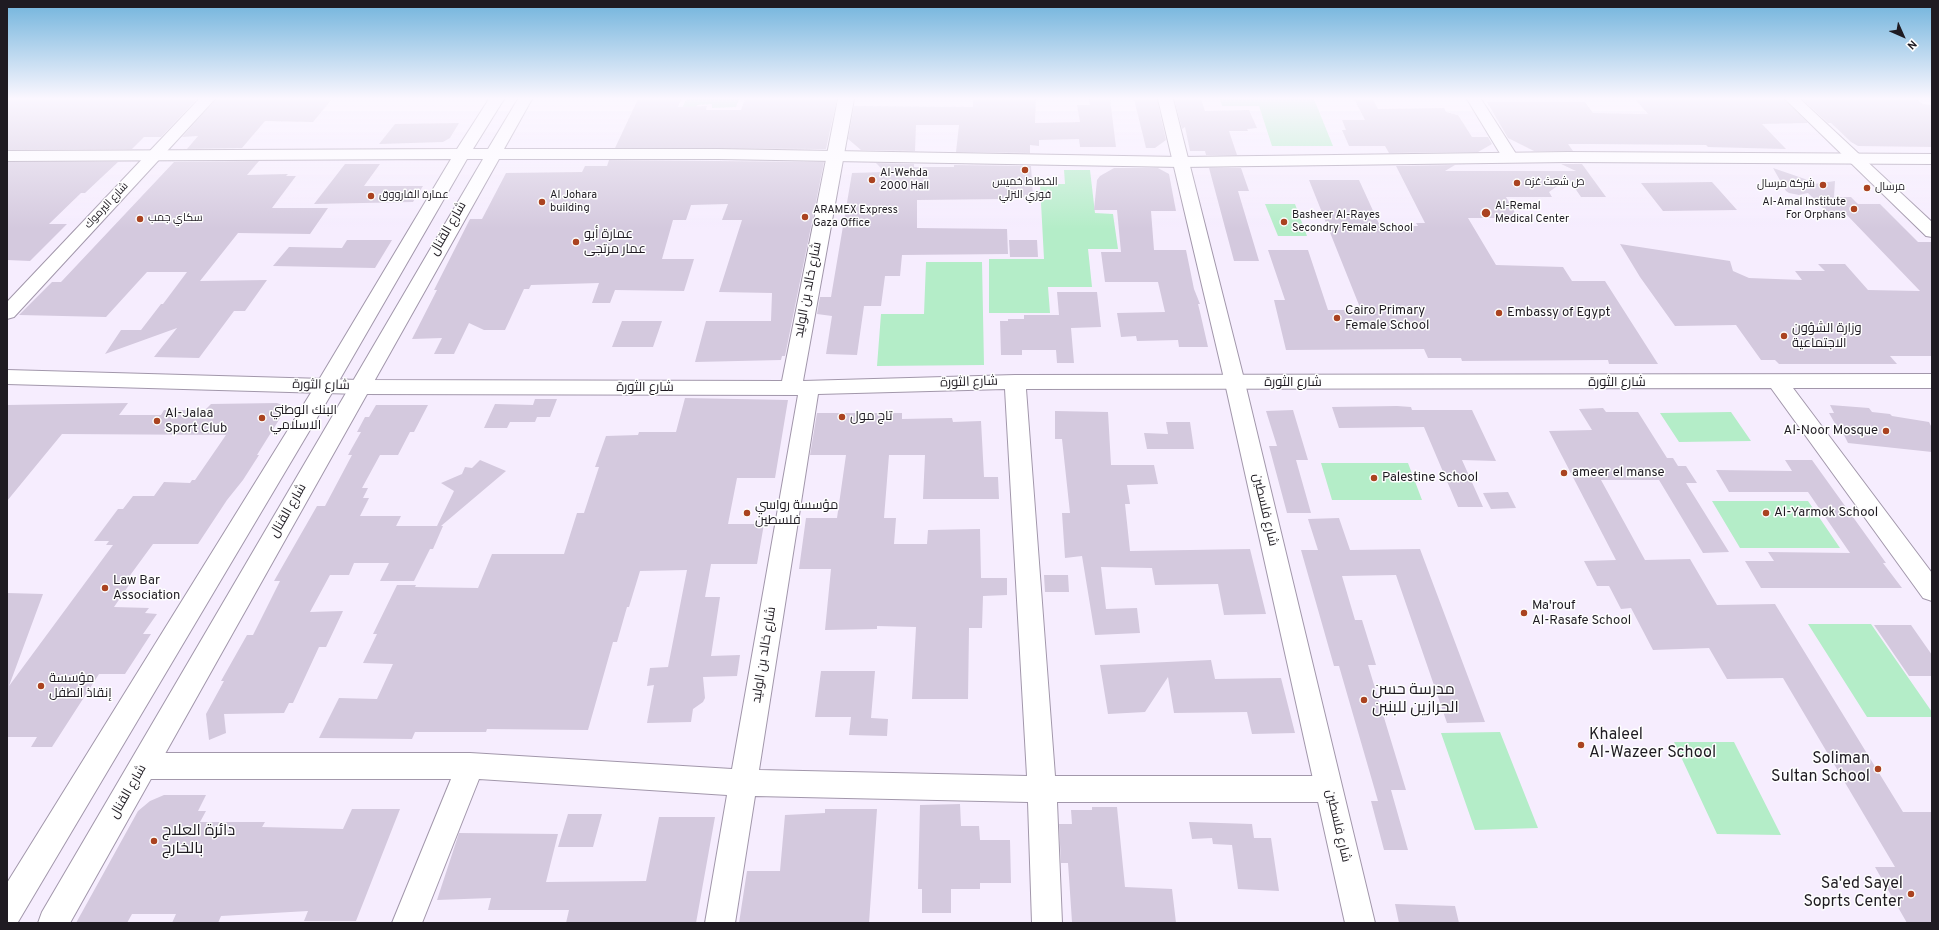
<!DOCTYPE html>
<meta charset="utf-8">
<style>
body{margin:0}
#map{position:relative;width:1939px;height:930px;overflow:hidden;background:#f6edfe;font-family:Overpass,sans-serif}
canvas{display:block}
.frame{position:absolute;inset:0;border:8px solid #1f1b22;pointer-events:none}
.north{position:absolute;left:1883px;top:16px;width:40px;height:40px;-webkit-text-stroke:3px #fefefe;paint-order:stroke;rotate:135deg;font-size:11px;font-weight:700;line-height:16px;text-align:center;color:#1f1b22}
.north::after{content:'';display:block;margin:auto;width:14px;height:18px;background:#1f1b22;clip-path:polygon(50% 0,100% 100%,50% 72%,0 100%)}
</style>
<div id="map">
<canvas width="1939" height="930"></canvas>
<div class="frame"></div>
<div class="north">N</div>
</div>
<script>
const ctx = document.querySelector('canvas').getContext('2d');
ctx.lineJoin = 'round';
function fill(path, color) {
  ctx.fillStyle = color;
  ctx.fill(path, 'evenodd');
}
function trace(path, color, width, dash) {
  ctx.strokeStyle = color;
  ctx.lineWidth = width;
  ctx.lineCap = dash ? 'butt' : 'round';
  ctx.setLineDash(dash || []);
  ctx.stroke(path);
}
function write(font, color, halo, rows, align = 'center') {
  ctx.font = font + ' Overpass,Cairo,sans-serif';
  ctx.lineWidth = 3;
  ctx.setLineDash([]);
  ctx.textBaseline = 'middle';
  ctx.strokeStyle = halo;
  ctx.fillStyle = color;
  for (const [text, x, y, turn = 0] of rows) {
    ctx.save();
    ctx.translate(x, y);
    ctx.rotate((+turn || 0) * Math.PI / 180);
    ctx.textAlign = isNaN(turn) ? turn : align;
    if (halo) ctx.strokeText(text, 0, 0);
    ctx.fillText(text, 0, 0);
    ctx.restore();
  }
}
const green = new Path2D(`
 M686,99H739L736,107L712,108V104L697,105L695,109H682Z
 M1220,99H1314L1333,146H1272L1259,106H1222Z
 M1064,170H1090L1095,213L1113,214L1118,249H1088L1092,287H1048L1050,313H989V259H1044L1040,184H1065Z
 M1265,204H1295L1307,236H1278Z
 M926,262H982L984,365L877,366L881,314H924Z
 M1731,412L1751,441L1679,442L1660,413Z
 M1321,463H1408L1422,500H1332Z
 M1712,501H1808L1840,548H1740Z
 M1808,624H1871L1932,712V717H1867Z
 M1500,732L1538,828L1475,830L1441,733Z
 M1674,742H1734L1781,835L1717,834Z`);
const building = new Path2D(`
 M7,99H197L161,137H144L132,149L7,150Z
 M216,99H332L313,122L265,121L242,148L187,149L198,136L182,137Z
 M638,99H681L678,107L707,106L706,110H741L745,99H837L826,149L615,148Z
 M973,99H1036L1035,123L1080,122L1077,105H1090L1089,99H1110L1116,147H1080L1079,139L1039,140V146L1030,145V153L956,152L959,125H916L915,151L861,150L848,139L854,106L973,107Z
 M1134,99H1157L1166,140L1155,148H1146Z
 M1174,99H1201L1205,111L1249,110L1257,128L1247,129L1248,131H1229L1237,155H1206L1205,151H1190L1185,127L1182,129Z
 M1354,99H1373L1378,109L1444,108L1446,112L1458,115L1472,137H1488L1492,144L1478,152L1389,153L1385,146H1349L1342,130H1346L1342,120H1365Z
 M1635,99H1784L1808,123L1762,124L1786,149L1708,147L1706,145L1592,144H1568L1573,151H1534L1508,138L1487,102H1585L1593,113L1648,114Z
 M1802,99H1916L1923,104L1932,105V147L1858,146L1851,142L1831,123H1828Z
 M459,123L450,138L443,142L379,144L395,124Z
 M609,160L824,162L785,356H782L781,360L695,362L706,321H771L772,293L719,292L742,220H722L728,204L691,205L686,220H673L662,259H694L684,291L615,290L610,303H592L599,283L531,285L529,289H524L505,330H484L469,323L454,354H434L442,338L412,339L437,290H434L470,219H482L506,173L582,172L585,166H607Z
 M259,161L247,175L288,174L286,176H296L272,208H328L310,234L238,233L200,281L267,280L245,311H234L199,358L154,357L177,328L105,354L121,330H141L161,304H163L187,272H147L106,317L19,315L52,282H61L174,162Z
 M7,162H118L85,193H81L49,224H67L30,261L7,260Z
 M876,163L914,164V167H954V165L1031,166L1033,197H1006L1007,199L917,200V228L1007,229L1008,254L902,255L900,276H885L881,306H864L857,355L826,354L832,316L817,314L820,297H831L852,173L885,172Z
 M345,164H380L364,186H423L413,202L314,204Z
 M1561,164H1582L1606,197H1581L1568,178L1549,192L1552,197H1506L1518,218H1468L1496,265L1563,267L1572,281H1605L1658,364H1609L1608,360L1462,361L1461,358H1428L1424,349L1286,350L1274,300H1285L1268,250H1308L1328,310H1361L1309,180H1359L1380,226H1418L1416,223H1425L1396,166L1455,165L1445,171H1576Z
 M1114,168H1158L1169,174L1176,211H1151L1154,250H1186L1194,289L1200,304H1198L1200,312L1208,347H1179L1178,340L1137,341L1136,336L1121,337L1117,313L1165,312L1158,282H1105L1101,252H1121L1117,210H1094L1097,180L1100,176Z
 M1209,168H1241L1249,191H1238L1259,261H1234Z
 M1773,168L1805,179L1814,184L1835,181L1834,197H1851L1858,204H1880L1918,242H1932V356H1890L1897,364H1779L1775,360H1761L1736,325L1675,326L1640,277L1620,244L1730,261L1733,271L1749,278L1802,280L1795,271H1825L1818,264H1845L1868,290L1920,291L1845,213H1833V218L1808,193L1799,195L1789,193L1786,191Z
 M1712,182L1737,210L1663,211L1641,183Z
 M347,240H392L375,268L273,266L289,247L342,248Z
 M1009,240H1037L1038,257H1010Z
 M1057,292H1097L1101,327L1071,328L1074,363H1057L1056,350H1022V355H1001L1000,321H1008V319H1024V315H1059Z
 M622,321H662L653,347H612Z
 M685,398L788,400L775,478H737L728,524H764L757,564H711L705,597H720L711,656L740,655L737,676L703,677L705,698L703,702L693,709L691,722L647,723L654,685L647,686L650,668L668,667L687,570L640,571L629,607H627L617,642H613L588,730L487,729L486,732H415L412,739L319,738L339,698L377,699L393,664L363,663L377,634H373L397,585H416L415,587L478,588L492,554H564L577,513H584L599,467H595L606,436L638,435L639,432H676Z
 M535,399H557L550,417H537L535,422H510L507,428H484L495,404L533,405Z
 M128,403L119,415H161L164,410H205L211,404L277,403L287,407L257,455H259L243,480L227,500L198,544H153L123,585H129L114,607L149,608L145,613L157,614L143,634H151L125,674H99L52,747H31L37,737H7V689L8,687L7,686V593L43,594L9,686L113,545H106L109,541H94L118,509H123L133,496H154L164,482L190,483L192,480H195L226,435L62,434L7,501V405Z
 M376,405H428L414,432H410L398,455H380L362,488H368L363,498H369L360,516H401L396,526H437L454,491L441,483L462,474L465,467L472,468L480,460L506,471L441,526H443L433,549H430L414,581H380L389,563H354L349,575H330L310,612L343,611L326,647H319L293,703H289L284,713L224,714L226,733L209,740L206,714L224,681H221L247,635H253L280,581H274L317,506H325L352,455H348L361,432H357L365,417H369Z
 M1830,405L1869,408L1872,412L1890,414L1892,416L1929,422L1932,428V452L1848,443L1844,435L1841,434L1829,413H1834Z
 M1397,406L1411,407L1412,410H1472L1496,461L1462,460L1483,507H1458L1424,427L1339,428L1332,407Z
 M1603,408L1606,412H1638L1667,458H1673L1678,466H1686L1697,483H1686L1729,552L1703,553L1659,480H1601L1645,560L1690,559L1717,605L1775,604L1903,812H1932V923H1907L1875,867H1895L1783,678L1727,679L1709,648L1653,650L1631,608L1621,609L1609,586H1597L1584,561L1616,560L1549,431L1592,430L1579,409Z
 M1293,410L1308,460H1296L1311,513H1287L1269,446H1277L1266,411Z
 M1055,411L1108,412L1111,465H1154L1158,484L1127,485L1130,504H1125L1130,551L1250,549L1266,614L1224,615L1218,584L1155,585L1152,568L1101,567L1106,609L1137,608L1140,633L1095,635L1082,556L1065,558L1062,513H1070L1062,439H1055Z
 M817,413H902V419L952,418L953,422L981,421L984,477H998L999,499H923L925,455H889L884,518H896L894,544H927L928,530L980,529L981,578H1007V595L983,596L982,628H969L968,699H912L916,627L877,626V629L825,630L831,569H799L806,518H837L846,455H810Z
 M1166,422H1190L1194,449H1147L1144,433L1168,434Z
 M1785,460H1812L1886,563H1883L1902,588H1761L1745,561H1774L1768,552L1850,553L1808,492H1729L1716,470L1792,471Z
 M1508,492L1516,508L1491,509L1483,493Z
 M1339,518L1350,550L1420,549L1485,722L1447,723L1396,575L1342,576L1355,620H1362L1376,665H1368L1406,790H1391L1408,850H1384L1371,801H1378L1339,666H1334L1301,550H1318L1308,519Z
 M1044,575H1068L1069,592H1045Z
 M1874,625H1911L1932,655V676H1909Z
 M1211,660L1215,679L1281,678L1295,733L1252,734L1247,712L1174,713L1168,677L1145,712L1108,714L1100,665Z
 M821,671H875L871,718L888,719L887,736L849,735L851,717H815Z
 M164,795H206L198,811H206L200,822H265L262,827L343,829L352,809H400L356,921H304L308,911L221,916L218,923H172L176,914H132L127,923H76L138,811L150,801Z
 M960,804L961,826H979L980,840H1010L1011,883H980V889H951V913H922V889H918L920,805Z
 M1092,807H1117L1125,887L1172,889L1176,923L1072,922L1068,863H1061L1059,824H1072L1071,810H1092Z
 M825,809H877L869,923H739L747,871H780L785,815L825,813Z
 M568,814H602L593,847H558Z
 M659,817H715L696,923H566L569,910H488L491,898L437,900L459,833L558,834L546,882L646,881Z
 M1189,822L1252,824L1254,838H1271L1279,891L1238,889L1232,845L1213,844L1212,838L1192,839Z
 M1395,904L1455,906L1459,923H1399Z`);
const minor = new Path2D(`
 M838,99H854L803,381L1015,375L1932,374V388H1793L1932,573V601L1923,598L1771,388L1026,389L1055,776H1328L1338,780L1342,789L1338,798L1328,802H1057L1062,923H1032L1028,802L755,796L735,923H705L727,795L479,779L422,923H392L451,779H144L134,775L130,766L134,757L144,753H470L732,769L798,395L360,394L7,384V370L360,380L782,381ZM1005,389L1027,776L759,770L818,394Z
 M1467,99H1481L1518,157L1516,160L1510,162L1504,160Z
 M1785,99H1800L1932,222V237L1926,236Z`);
const tertiary = new Path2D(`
 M199,99H215L14,317L7,319V302Z
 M1158,99H1173L1245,383L1375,923H1345L1225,383Z`);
const secondary = new Path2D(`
 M489,99H504L473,149H488L518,99H532L504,149H718L1181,157L1568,152L1932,154V164L1568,162L1181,167L718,159H499L70,923H38L42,912L483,159H467L336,386L18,922L7,923V883L317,383L451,159L7,161V151L457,149Z`);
const markers = [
 [1025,170,4,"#aa4320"],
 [872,180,4,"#aa4320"],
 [1517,183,4,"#aa4320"],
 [1823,185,4,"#aa4320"],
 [1867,188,4,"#aa4320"],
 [371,196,4,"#aa4320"],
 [542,202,4,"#aa4320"],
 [1854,209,4,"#aa4320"],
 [1486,213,5,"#aa4320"],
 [805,217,4,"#aa4320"],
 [140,219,4,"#aa4320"],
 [1284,222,4,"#aa4320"],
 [576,242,4,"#aa4320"],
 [1499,313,4,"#aa4320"],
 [1337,318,4,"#aa4320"],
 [1784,336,4,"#aa4320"],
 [842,417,4,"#aa4320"],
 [262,418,4,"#aa4320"],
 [157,421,4,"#aa4320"],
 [1886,431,4,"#aa4320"],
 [1564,473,4,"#aa4320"],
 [1374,478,4,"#aa4320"],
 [747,513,4,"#aa4320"],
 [1766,513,4,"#aa4320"],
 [105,588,4,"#aa4320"],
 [1524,613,4,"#aa4320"],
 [41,686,4,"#aa4320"],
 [1364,700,4,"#aa4320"],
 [1581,745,4,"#aa4320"],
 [1878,769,4,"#aa4320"],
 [154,841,4,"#aa4320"],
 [1911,894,4,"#aa4320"]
];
const farPoinames = [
 ["Al-Wehda",880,174],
 ["2000 Hall",880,187],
 ["الخطاط خميس",1025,183,"center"],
 ["فوزي النزلي",1025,196,"center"],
 ["ص شعث غزه",1525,183],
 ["شركة مرسال",1815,185,"right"],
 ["مرسال",1875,188],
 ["عمارة الفارووق",379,196],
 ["Al Johara",550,196],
 ["building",550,209],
 ["Al-Amal Institute",1846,203,"right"],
 ["For Orphans",1846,216,"right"],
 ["Al-Remal",1495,207],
 ["Medical Center",1495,220],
 ["ARAMEX Express",813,211],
 ["Gaza Office",813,224],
 ["Basheer Al-Rayes",1292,216],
 ["Secondry Female School",1292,229],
 ["سكاي جمب",148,219]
];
const farStreetnames = [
 ["شارع اليرموك",107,206,-47]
];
const streetNames = [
 ["شارع القنال",449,229,-60],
 ["شارع خالد بن الوليد",809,290,-79],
 ["شارع الثورة",969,383,-2],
 ["شارع الثورة",1293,383],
 ["شارع الثورة",1617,383],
 ["شارع الثورة",321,386,1],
 ["شارع الثورة",645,388],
 ["شارع فلسطين",1264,510,77],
 ["شارع القنال",289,511,-60],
 ["شارع خالد بن الوليد",765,655,-81],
 ["شارع القنال",129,792,-60],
 ["شارع فلسطين",1337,826,77]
];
const poiNames = [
 ["عمارة أبو",584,235],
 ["عمار مرتجى",584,250],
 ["Cairo Primary",1345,311],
 ["Female School",1345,326],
 ["Embassy of Egypt",1507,313],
 ["وزارة الشؤون",1792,329],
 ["الاجتماعية",1792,344],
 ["البنك الوطني",270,411],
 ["الاسلامي",270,426],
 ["Al-Jalaa",165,414],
 ["Sport Club",165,429],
 ["تاج مول",850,417],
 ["Al-Noor Mosque",1878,431,"right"],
 ["ameer el manse",1572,473],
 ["Palestine School",1382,478],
 ["مؤسسة رواسي",755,506],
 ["فلسطين",755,521],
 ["Al-Yarmok School",1774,513],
 ["Law Bar",113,581],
 ["Association",113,596],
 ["Ma'rouf",1532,606],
 ["Al-Rasafe School",1532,621],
 ["مؤسسة",49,679],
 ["إنقاذ الطفل",49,694]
];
const nearPoinames = [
 ["مدرسة حسن",1372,691],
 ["الحرازين للبنين",1372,709],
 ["Khaleel",1589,736],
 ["Al-Wazeer School",1589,754],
 ["Soliman",1870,760,"right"],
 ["Sultan School",1870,778,"right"],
 ["دائرة العلاج",162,832],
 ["بالخارج",162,850],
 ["Sa'ed Sayel",1903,885,"right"],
 ["Soprts Center",1903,903,"right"]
];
fill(green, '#b4edc8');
fill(building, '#d4c9de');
trace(minor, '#a297ab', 2);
trace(tertiary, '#a297ab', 2);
trace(secondary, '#a297ab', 2);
fill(minor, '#fff');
fill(tertiary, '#fff');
fill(secondary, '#fff');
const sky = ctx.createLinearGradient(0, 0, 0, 229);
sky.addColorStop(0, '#70b3dc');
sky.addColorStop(0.43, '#fbf7ff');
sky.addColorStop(1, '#fbf7ff00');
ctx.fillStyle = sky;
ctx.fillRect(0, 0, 1939, 229);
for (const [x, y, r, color] of markers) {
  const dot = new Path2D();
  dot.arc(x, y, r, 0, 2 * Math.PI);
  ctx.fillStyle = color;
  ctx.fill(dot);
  trace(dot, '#fefefe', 1.5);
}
write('11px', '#1f1b22', '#fefefe', farPoinames, 'left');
write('11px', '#1f1b22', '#fefefe', farStreetnames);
write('13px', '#1f1b22', '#fefefe', streetNames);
write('13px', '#1f1b22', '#fefefe', poiNames, 'left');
write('16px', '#1f1b22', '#fefefe', nearPoinames, 'left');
</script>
